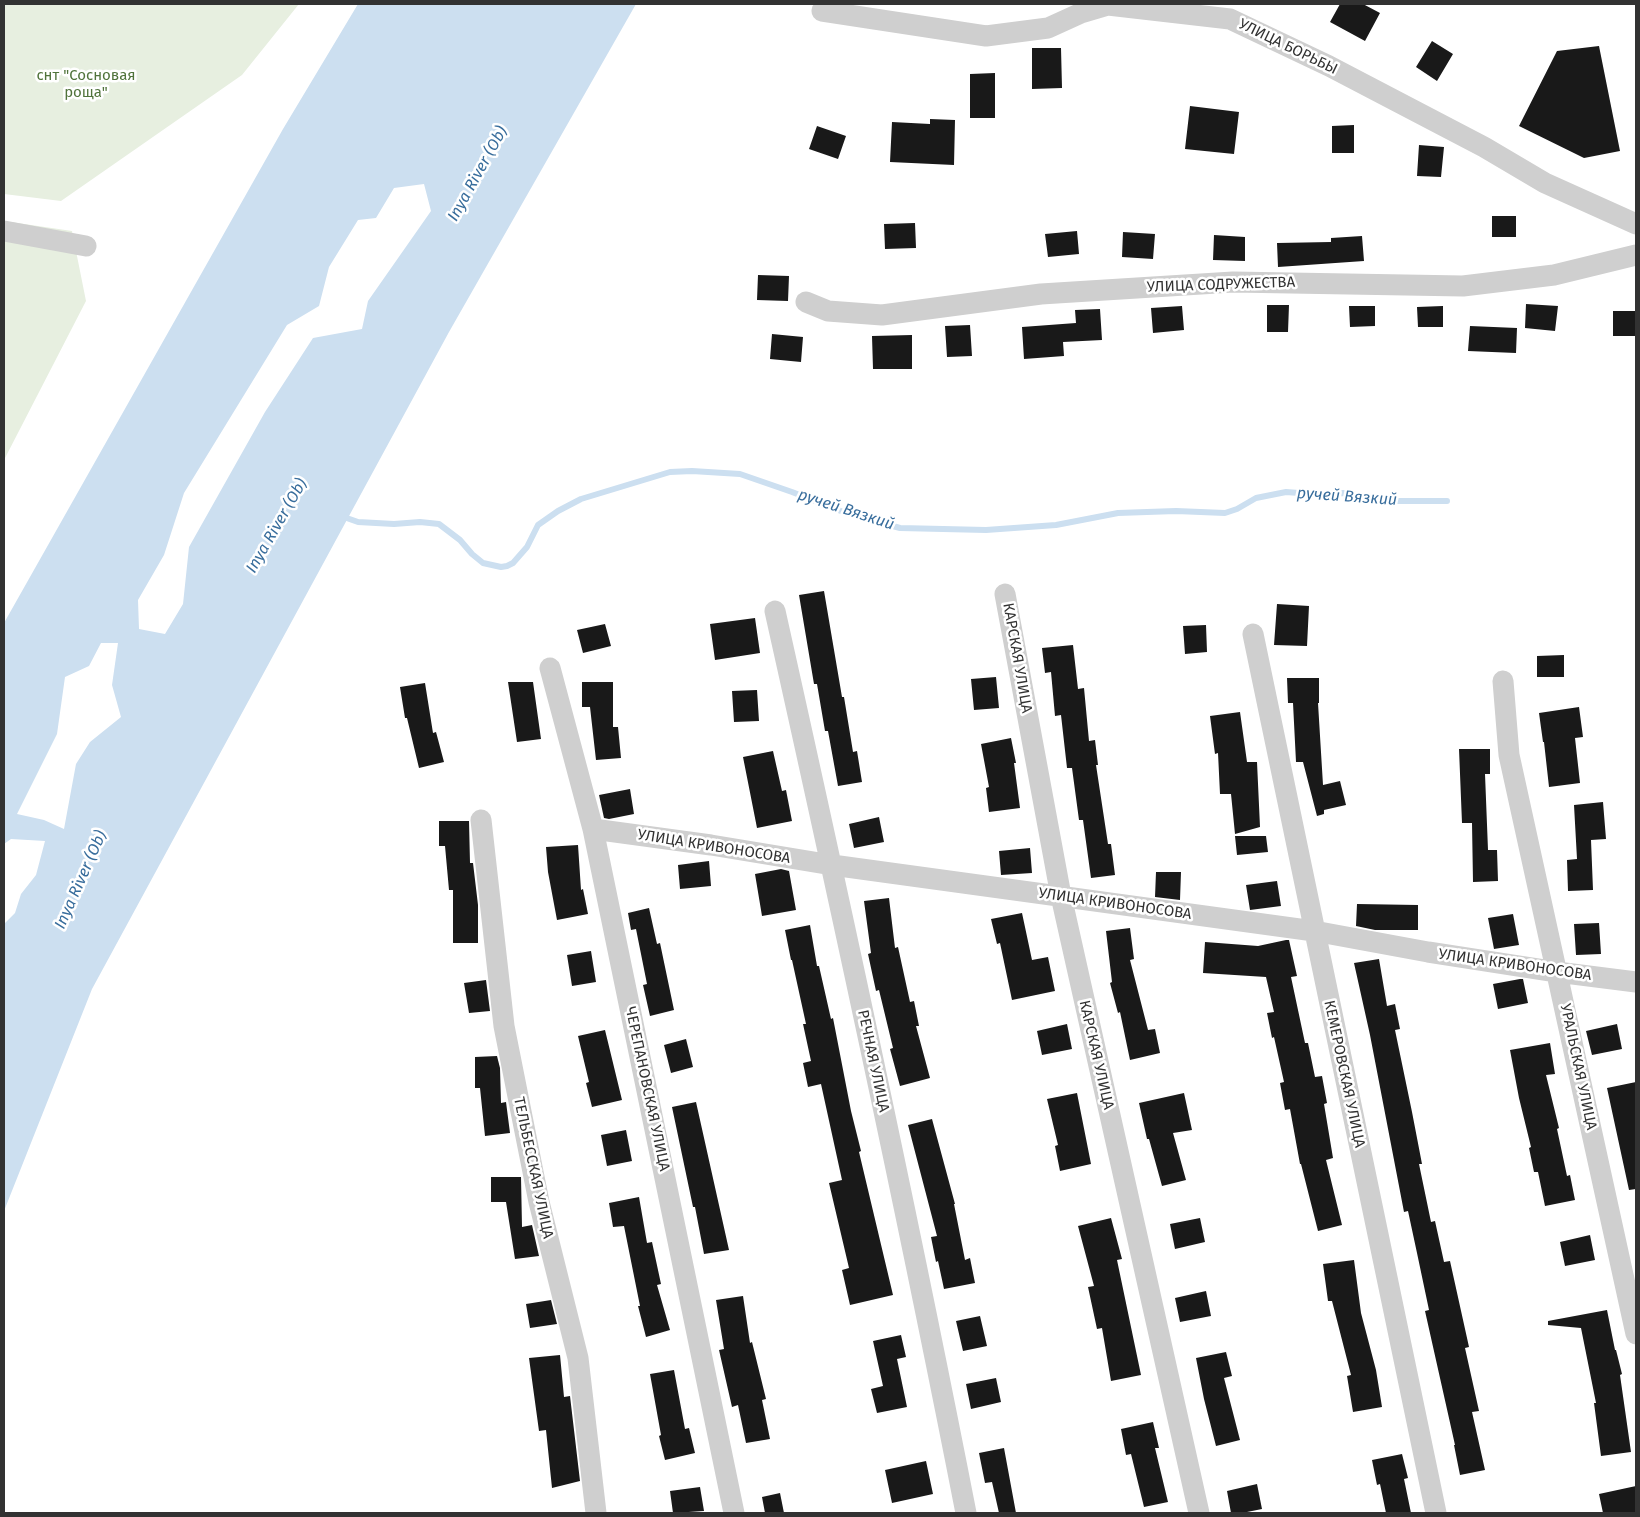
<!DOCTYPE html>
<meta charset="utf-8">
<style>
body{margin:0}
#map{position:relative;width:1640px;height:1517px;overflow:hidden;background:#fff;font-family:"Fira Sans",sans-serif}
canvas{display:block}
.frame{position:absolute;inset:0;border:5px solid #323232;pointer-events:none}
</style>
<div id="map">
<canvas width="1640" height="1517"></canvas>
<div class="frame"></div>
</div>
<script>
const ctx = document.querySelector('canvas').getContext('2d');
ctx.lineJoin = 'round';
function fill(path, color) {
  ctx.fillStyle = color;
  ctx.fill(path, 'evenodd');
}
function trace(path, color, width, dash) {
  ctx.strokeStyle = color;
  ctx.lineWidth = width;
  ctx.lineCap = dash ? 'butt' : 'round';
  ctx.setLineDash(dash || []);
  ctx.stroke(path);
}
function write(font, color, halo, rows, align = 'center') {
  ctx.font = font + ' "Fira Sans",sans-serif';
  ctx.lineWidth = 5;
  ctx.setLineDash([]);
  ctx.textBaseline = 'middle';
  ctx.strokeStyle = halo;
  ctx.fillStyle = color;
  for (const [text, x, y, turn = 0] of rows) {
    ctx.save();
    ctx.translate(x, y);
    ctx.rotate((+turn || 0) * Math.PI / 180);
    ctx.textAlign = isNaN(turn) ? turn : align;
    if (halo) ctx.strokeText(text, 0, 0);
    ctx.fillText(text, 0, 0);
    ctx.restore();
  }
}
const green = new Path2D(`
 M4,4H299L242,75L61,201L4,194Z
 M4,221L72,231L86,301L4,460Z`);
const water = new Path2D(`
 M358,4H636L449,332L92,989L4,1211V924L15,913L21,894L36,875L45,841L11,839L4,844V623L283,129ZM424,184L431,211L368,301L362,329L313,338L265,412L189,547L183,604L165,634L139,629L138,600L164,555L184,493L287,325L319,306L329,267L358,220L376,218L394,188ZM101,643H118L112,685L121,717L90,742L76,764L64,829L44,820L17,814L57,734L65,677L89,666Z`);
const stream = new Path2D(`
 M341,516L358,522L394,524L420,522L439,524L460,540L472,554L483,563L501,567L507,566L513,563L527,547L538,525L558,511L581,499L670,472L692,471L740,474L792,492L846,513L900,528L986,530L1056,525L1118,513L1176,511L1225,513L1237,509L1256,498L1286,492L1312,494L1343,493L1396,501H1447`);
const building = new Path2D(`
 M1340,4H1363L1380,13L1365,41L1330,22Z
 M1432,41L1453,54L1437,81L1416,67Z
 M1599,46L1620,151L1584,158L1519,126L1557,51Z
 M1032,48H1061L1062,88L1032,89Z
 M995,73V118H970V74Z
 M1190,106L1239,112L1234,154L1185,149Z
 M930,119L955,120L954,165L890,162L892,122L930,124Z
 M1354,125V153H1332V126Z
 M817,126L846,136L838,159L809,149Z
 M1419,145L1444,147L1441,177L1417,176Z
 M1492,216H1516V237H1492Z
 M915,223L916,248L885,249L884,224Z
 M1077,231L1079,254L1048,257L1045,234Z
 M1123,232L1155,234L1153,259L1122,257Z
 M1214,235L1245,237V261L1213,260Z
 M1362,236L1364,261L1278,267L1277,243L1331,242V238Z
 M758,275L789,276L788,301L757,300Z
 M1526,304L1558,306L1555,331L1525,328Z
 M1267,305H1289L1288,332H1267Z
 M1182,306L1184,330L1153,333L1151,308Z
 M1349,306H1375V326L1350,327Z
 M1443,306V327H1418L1417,307Z
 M1100,309L1102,340L1063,342L1064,356L1024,359L1022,327L1076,323L1075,310Z
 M1613,311H1636V336H1613Z
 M970,325L972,356L947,357L945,326Z
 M1470,326L1517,328L1516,353L1468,351Z
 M772,334L803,337L801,362L770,359Z
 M912,335V369H873L872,336Z
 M824,591L842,697H844L853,752L857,751L862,782L838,786L828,731H825L817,684H814L799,595Z
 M1277,604L1309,606L1307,646L1274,645Z
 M755,618L760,653L715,660L710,624Z
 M605,624L611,646L583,653L577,630Z
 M1206,625L1207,652L1185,654L1183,626Z
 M1073,645L1078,689L1084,688L1089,741L1095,740L1098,765H1096L1108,844H1111L1115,875L1091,878L1083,820H1079L1072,768H1067L1061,715L1055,716L1051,672L1045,673L1042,648Z
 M1564,655V677H1537V656Z
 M996,677L999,708L974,710L971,679Z
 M1287,678H1319V703H1318L1323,785L1340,781L1346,805L1324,810V814L1317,816L1303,762H1296L1293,703H1288Z
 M508,682H533L541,739L517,742Z
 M582,682H613V727H618L621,758L596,760L590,707H582Z
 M425,683L433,733L436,732L444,762L419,768L407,718H405L400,687Z
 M757,690L759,721L734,722L732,691Z
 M1579,707L1583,737L1575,738L1580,783L1549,787L1544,742H1543L1539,713Z
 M1240,712L1247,762H1257L1260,827L1235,834L1231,794H1220L1218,753L1215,754L1210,716Z
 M1011,738L1016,763H1014L1020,808L989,812L986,788L989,787L981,744Z
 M1459,749H1490V774H1485L1488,850H1497L1498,881L1473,882L1472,823H1462Z
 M773,751L782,791L786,790L792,821L757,828L743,757Z
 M630,789L634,814L609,819L604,818L599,795Z
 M1603,802L1606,839L1591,840L1593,890L1568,891L1567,860L1577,859L1574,805Z
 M879,817L884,842L854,848L849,824Z
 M439,821H469L470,863H473L478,905V943H453V890H449L445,846H439Z
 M1235,836H1266L1268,852L1237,855Z
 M578,845L581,890L583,889L588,914L557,920L548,872L546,847Z
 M1030,848L1032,873L1001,875L999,851Z
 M709,861L711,886L680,889L678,865Z
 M781,869L789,871L796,910L762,916L755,874Z
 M1156,872H1181L1180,900L1155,897Z
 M1277,881L1281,906L1250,910L1246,885Z
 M889,898L895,948L898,947L910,1002L914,1001L919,1026H916L930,1078L900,1086L890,1049L893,1048L879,990L876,991L868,954L871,953L864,901Z
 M1357,904L1418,905V930H1375L1356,926Z
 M649,908L657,944L660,943L674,1010L650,1016L643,985L647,984L636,929L631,930L628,913Z
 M1022,913L1032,960L1048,957L1055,991L1012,1000L1000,943L997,944L991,919Z
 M1513,914L1519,945L1494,949L1488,918Z
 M1599,923L1601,954L1576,955L1574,924Z
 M810,925L817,966H819L831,1019L833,1018L851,1111L861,1151L859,1152L893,1295L850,1305L842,1270L849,1268L829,1183L842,1180L821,1084L808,1087L803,1063L811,1061L803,1024H806L792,960H791L785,930Z
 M1130,928L1134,959L1130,960L1148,1030L1155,1029L1160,1053L1130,1060L1120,1012L1118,1013L1110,983L1112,982L1106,931Z
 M1286,940H1289L1297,976L1291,977L1305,1043H1308L1315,1077L1322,1076L1327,1103L1324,1104L1333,1158L1326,1160L1342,1225L1318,1231L1301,1164H1300L1290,1109L1285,1110L1280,1083L1284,1082L1274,1037L1272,1038L1267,1013L1274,1012L1266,977L1203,973L1205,942L1258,946Z
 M591,951L596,982L572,986L567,955Z
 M1379,959L1387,1006L1395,1004L1400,1029L1395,1030L1412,1112L1422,1164H1419L1431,1222L1435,1221L1444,1262L1450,1261L1469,1347L1465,1348L1479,1411L1472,1412L1485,1470L1460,1475L1454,1445H1455L1425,1311L1429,1310L1417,1253L1408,1211L1404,1212L1370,1035L1354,963Z
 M1520,979H1523L1528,1003L1498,1009L1493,984Z
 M486,980L490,1011L469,1013L464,983Z
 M1067,1024L1072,1049L1042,1055L1037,1031Z
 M1617,1024L1622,1049L1592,1055L1586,1031Z
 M605,1030L622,1100L592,1107L586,1083L589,1082L578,1036Z
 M686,1039L693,1067L671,1073L664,1045Z
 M1550,1043L1555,1074L1546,1075L1559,1128L1557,1129L1567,1176L1570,1175L1575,1200L1545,1206L1538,1172H1534L1529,1148L1531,1147L1519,1098L1510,1050Z
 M497,1056L500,1068L501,1103L506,1102L510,1133L485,1136L480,1088H475V1057Z
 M1636,1082V1189L1629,1190L1607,1088Z
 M1077,1093L1091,1164L1060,1171L1055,1146L1058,1145L1047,1099Z
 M1184,1093L1192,1130L1173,1133L1186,1180L1162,1186L1149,1139H1147L1139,1103Z
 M696,1102L729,1250L704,1254L695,1207H693L672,1107Z
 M932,1119L955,1204H954L965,1260L970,1258L975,1283L944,1289L938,1261L936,1262L931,1237L937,1236L908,1125Z
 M626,1130L632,1161L607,1166L601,1135Z
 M491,1177H521L522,1227L532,1225L539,1256L515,1259L506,1202H491Z
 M639,1197L647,1243L652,1242L661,1284L657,1285L670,1330L646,1337L638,1306H640L624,1226L613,1227L609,1203Z
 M1111,1218L1122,1259L1117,1260L1141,1375L1111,1381L1102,1328L1097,1329L1088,1287L1094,1286L1078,1226Z
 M1200,1218L1205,1242L1175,1249L1170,1224Z
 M1590,1235L1595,1260L1565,1266L1560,1242Z
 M1354,1260L1361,1313L1376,1370L1382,1407L1353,1412L1347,1376L1351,1375L1332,1301H1328L1323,1264Z
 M1206,1291L1211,1316L1180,1322L1175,1298Z
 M743,1296L750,1343L752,1342L766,1399L762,1400L770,1439L746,1443L738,1405L732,1407L719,1350L724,1349L716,1300Z
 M551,1300L557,1324L530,1328L526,1304Z
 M1607,1310L1615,1350H1616L1622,1374L1620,1375L1631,1452L1601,1456L1594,1403H1596L1581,1328L1548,1325V1321Z
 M980,1316L987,1346L963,1351L956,1321Z
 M901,1335L906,1357L897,1359L907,1407L877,1413L871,1389L883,1386L873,1341Z
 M1226,1352L1232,1376L1224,1378L1240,1440L1216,1446L1204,1399L1196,1358Z
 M560,1355L564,1397L570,1396L580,1481L552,1488L546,1430L539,1431L529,1358Z
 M674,1370L685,1429L689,1428L695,1453L665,1460L659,1436L661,1435L650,1374Z
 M996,1378L1001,1402L971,1409L966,1384Z
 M1153,1422L1159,1448H1155L1168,1502L1144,1507L1131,1454L1126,1455L1121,1429Z
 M1004,1448L1016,1513H999L992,1482L985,1483L979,1453Z
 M1402,1454L1408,1478L1404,1479L1411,1513H1386L1380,1484L1377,1485L1372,1460Z
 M926,1461L933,1494L892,1503L885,1470Z
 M1257,1484L1262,1509L1242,1513H1231L1227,1491Z
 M1636,1486V1513H1603L1599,1494Z
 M700,1487L704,1511L673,1513L670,1491Z
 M780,1493L784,1513H765L762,1497Z`);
const street = new Path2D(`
 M822,11L986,36L1048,28L1081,13L1108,5L1230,19L1329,66L1484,147L1545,183L1636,224
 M4,231L86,246
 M806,302L828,311L882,315L1041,294L1233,282L1463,286L1554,275L1636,255
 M1005,594L1061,896L1199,1513
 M775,611C842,911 907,1211 966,1513
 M1253,634L1436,1513
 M550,668L593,829L734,1513
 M1503,681L1509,755L1636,1334
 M481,820L504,1026L539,1202L578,1358L596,1513
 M593,829L711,845L832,865L1314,931L1428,952L1557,972L1636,982`);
const streetNames = [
 ["УЛИЦА БОРЬБЫ",1288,47,26],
 ["УЛИЦА СОДРУЖЕСТВА",1221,285,-2],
 ["КАРСКАЯ УЛИЦА",1017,658,80],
 ["УЛИЦА КРИВОНОСОВА",714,847,9],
 ["УЛИЦА КРИВОНОСОВА",1115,904,8],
 ["УЛИЦА КРИВОНОСОВА",1515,965,8],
 ["КАРСКАЯ УЛИЦА",1096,1055,77],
 ["РЕЧНАЯ УЛИЦА",873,1061,78],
 ["УРАЛЬСКАЯ УЛИЦА",1578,1067,78],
 ["КЕМЕРОВСКАЯ УЛИЦА",1344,1074,78],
 ["ЧЕРЕПАНОВСКАЯ УЛИЦА",647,1089,78],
 ["ТЕЛЬБЕССКАЯ УЛИЦА",533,1168,78]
];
const parkNames = [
 ["снт \"Сосновая",86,76],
 ["роща\"",86,93]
];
const waterNames = [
 ["Inya River (Ob)",478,174,-61],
 ["ручей Вязкий",1347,497,4],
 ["ручей Вязкий",846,510,18],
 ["Inya River (Ob)",277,526,-60],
 ["Inya River (Ob)",81,880,-66]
];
fill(green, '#e7efe0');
fill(water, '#ccdff0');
trace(stream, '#ccdff0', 6);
fill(building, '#191919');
trace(street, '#cfcfcf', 21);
write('15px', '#323232', '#fff', streetNames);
write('15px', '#50733b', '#fff', parkNames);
write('italic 16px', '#386d9c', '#fff', waterNames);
</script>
